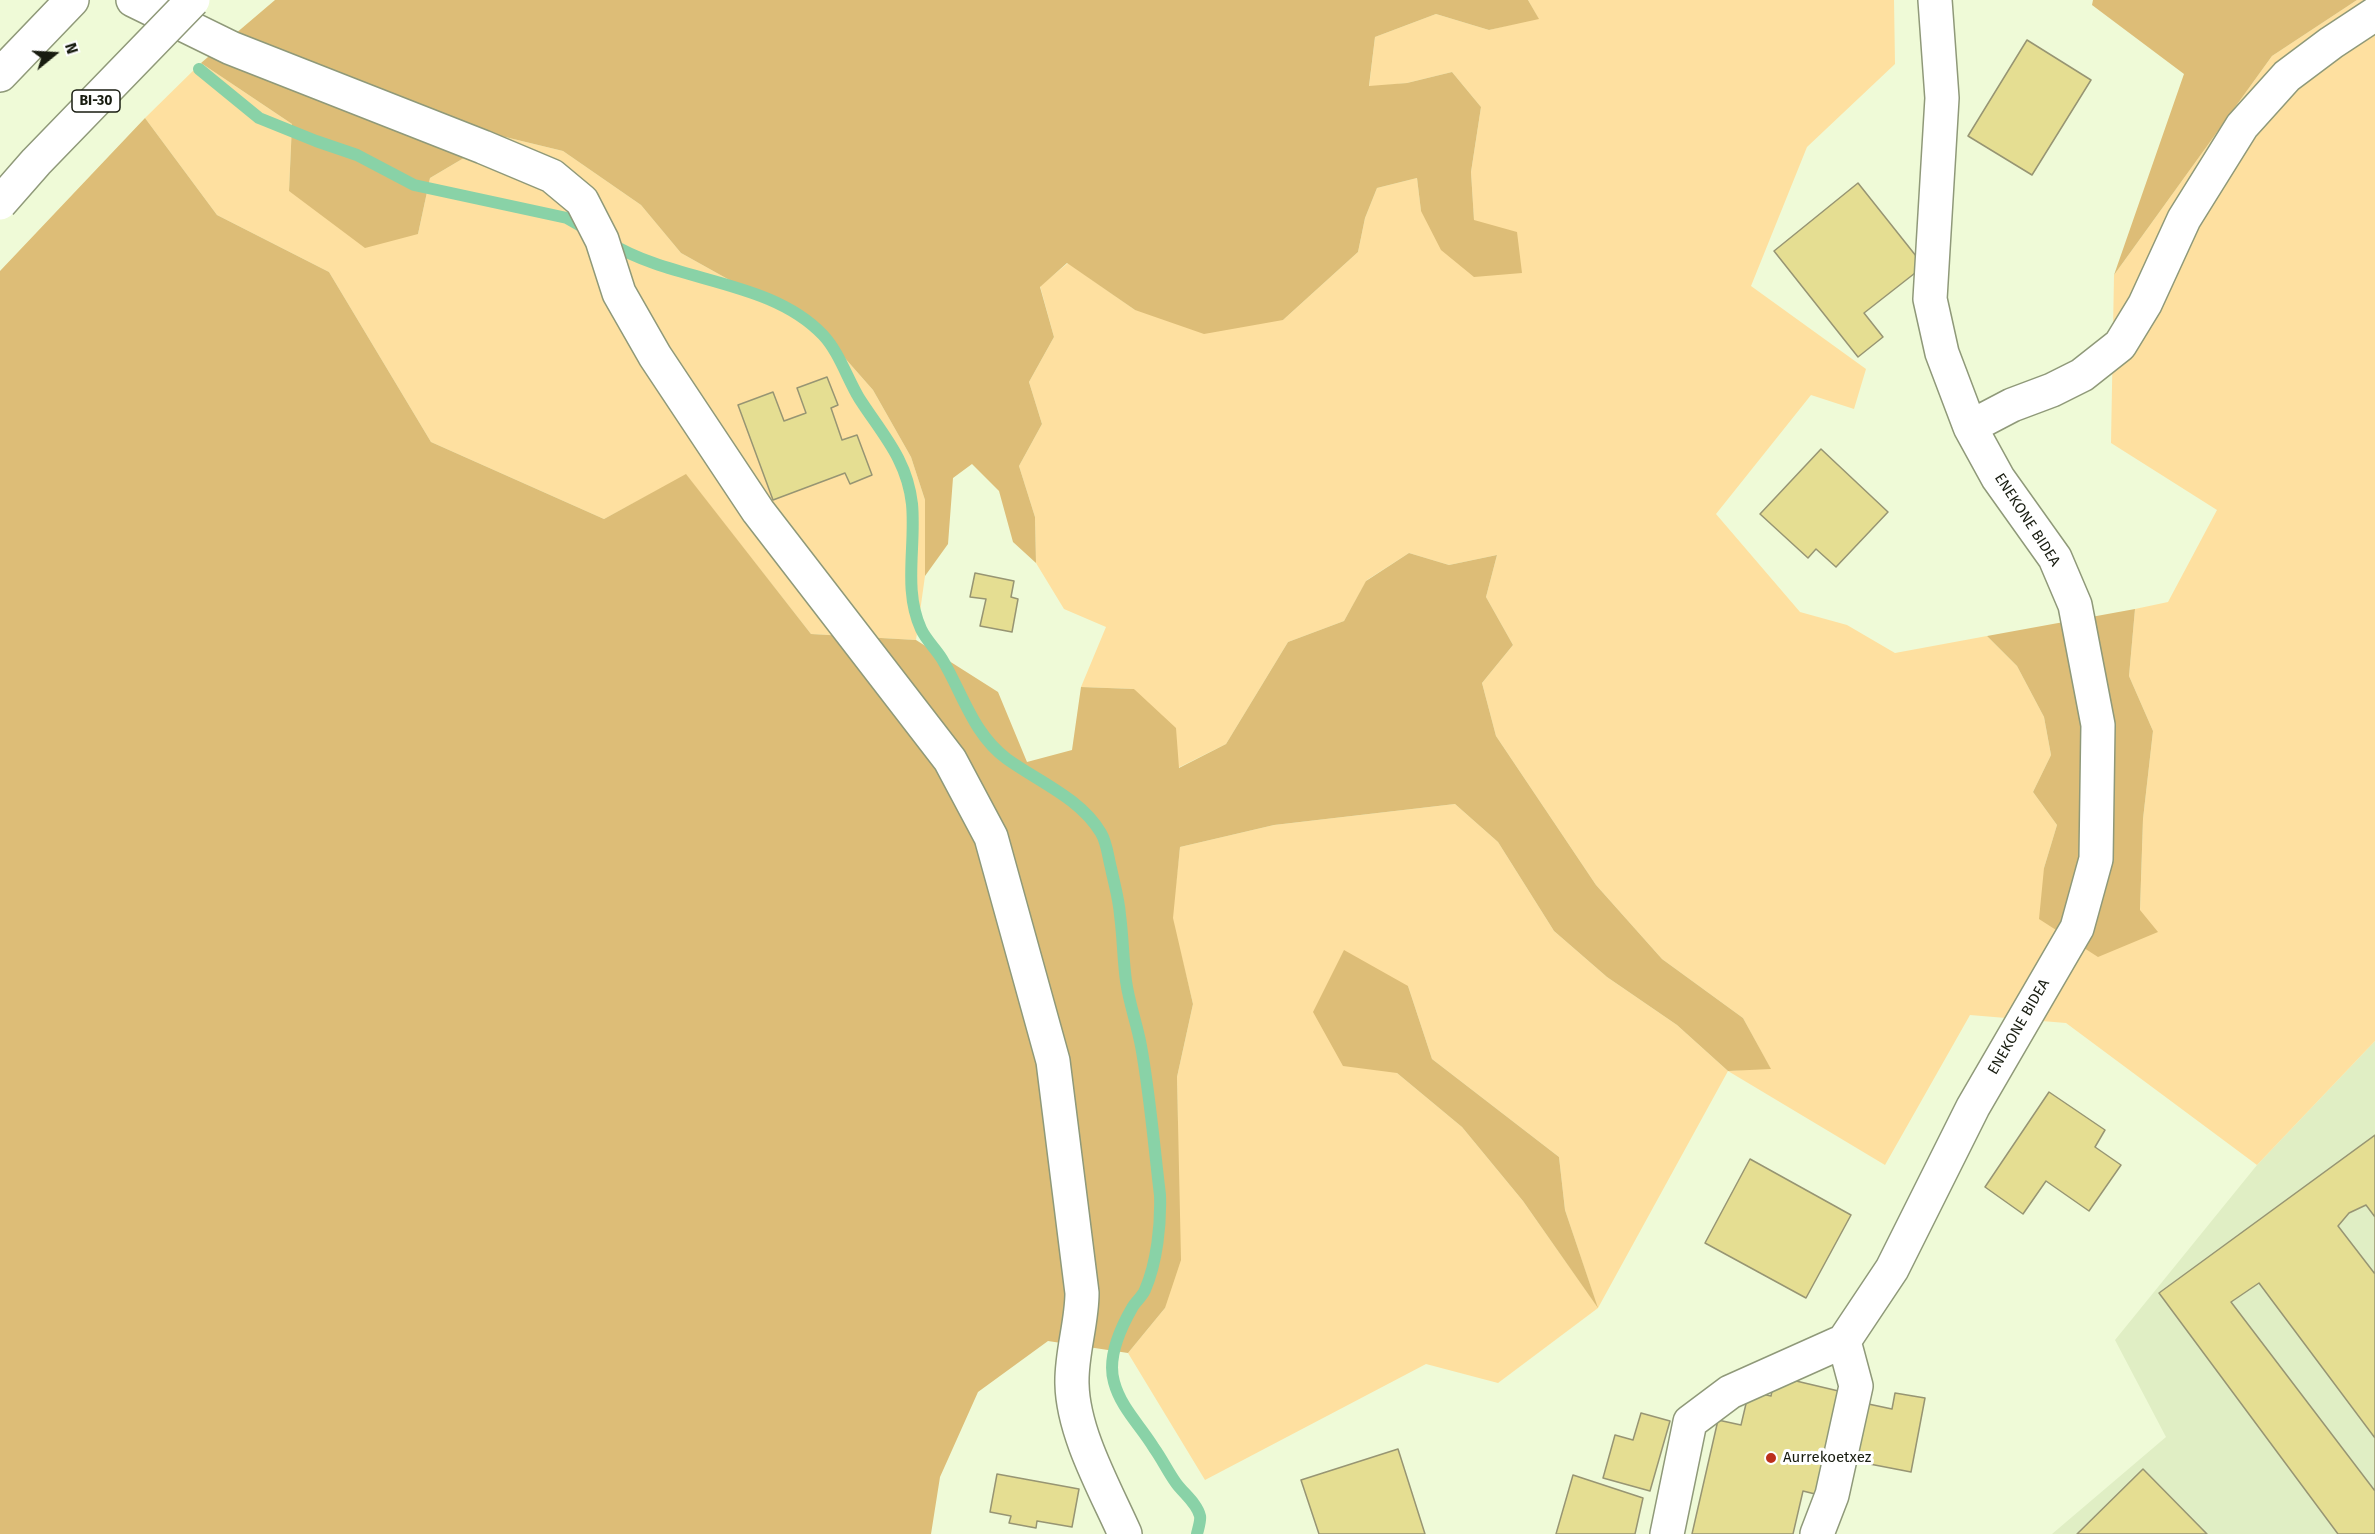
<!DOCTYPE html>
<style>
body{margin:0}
#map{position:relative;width:2375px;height:1534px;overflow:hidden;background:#effad7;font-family:"Fira Sans",sans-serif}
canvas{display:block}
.north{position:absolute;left:24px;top:24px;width:60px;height:60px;-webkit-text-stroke:4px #fff;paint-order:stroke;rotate:72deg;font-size:16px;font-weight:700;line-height:24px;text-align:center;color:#181c10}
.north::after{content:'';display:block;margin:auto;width:21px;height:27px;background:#181c10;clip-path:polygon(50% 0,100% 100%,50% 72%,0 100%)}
</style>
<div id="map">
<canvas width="2375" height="1534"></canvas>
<div class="north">N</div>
</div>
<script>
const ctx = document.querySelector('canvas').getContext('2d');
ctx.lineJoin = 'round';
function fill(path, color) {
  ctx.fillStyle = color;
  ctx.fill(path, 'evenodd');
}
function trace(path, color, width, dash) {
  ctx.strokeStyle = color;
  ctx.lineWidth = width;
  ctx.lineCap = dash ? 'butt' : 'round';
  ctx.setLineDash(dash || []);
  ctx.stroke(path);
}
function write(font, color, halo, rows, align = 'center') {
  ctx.font = font + ' "Fira Sans",sans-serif';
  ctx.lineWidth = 6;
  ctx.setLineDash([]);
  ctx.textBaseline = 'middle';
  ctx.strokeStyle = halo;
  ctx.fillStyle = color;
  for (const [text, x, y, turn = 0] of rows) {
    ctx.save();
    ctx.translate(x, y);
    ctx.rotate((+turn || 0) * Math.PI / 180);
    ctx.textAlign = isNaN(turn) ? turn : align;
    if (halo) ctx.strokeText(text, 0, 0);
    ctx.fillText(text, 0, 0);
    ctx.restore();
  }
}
const built = new Path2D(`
 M2375,1041V1534H2052L2166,1437L2115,1340L2257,1165Z`);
const green = new Path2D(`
 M1528,0H1894L1895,64L1807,147L1751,286L1866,369L1854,409L1811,395L1716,514L1800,612L1847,625L1895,653L1987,636L2017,666L2044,717L2051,755L2033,792L2057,825L2044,868L2140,911L2143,819L2153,731L2129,676L2135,609L2168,602L2217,510L2111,443L2114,275L2272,56L2357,0H2375V1041L2257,1165L2066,1023L1970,1015L1885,1165L1728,1071L1598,1308L1498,1383L1426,1364L1205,1480L1128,1353L1165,1308L1178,1139L1177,1077L1193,1004L1172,918L1180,847L1274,825L1455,804L1498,842L1554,931L1607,977L1677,1025L1728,1071L1770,1068L1743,1018L1662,959L1596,885L1496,736L1482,683L1513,645L1486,597L1497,555L1449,565L1409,553L1367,580L1344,621L1288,642L1226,744L1178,768L1134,689L1081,687L1106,627L1064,609L1036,563L1035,517L1019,466L1042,424L1029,382L1054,337L1040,286L1068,263L1135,310L1283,320L1358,252L1365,218L1377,188L1417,178L1421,211L1474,221L1471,172L1481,107L1452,72L1407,83L1369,87L1375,37L1436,14L1489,30L1538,18ZM1408,986L1432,1059L1559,1157L1565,1210L1597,1306L1523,1201L1462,1127L1397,1073Z
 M201,63L292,124L289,191L418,234L430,178L501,136L563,151L641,205L681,253L821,331L873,390L911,457L925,500V576L916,640L811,634L686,475L604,519L431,442L329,272L217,215L145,118Z`);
const forest = new Path2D(`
 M275,0H1528L1539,19L1489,30L1436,14L1375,37L1369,86L1407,83L1452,72L1481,107L1471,172L1474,220L1517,232L1522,273L1474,277L1441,250L1421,211L1417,178L1377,188L1365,218L1358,252L1283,320L1204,334L1135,310L1067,263L1040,287L1054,337L1029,382L1042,424L1019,466L1035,517L1036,563L1013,542L999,491L972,464L953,478L948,544L925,576V500L911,457L873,390L821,331L681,253L641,205L563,151L501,136L430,178L418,234L365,248L289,191L292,124L201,63Z
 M2093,0H2357L2272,56L2114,275L2184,74L2092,5Z
 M145,118L217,215L329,272L431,442L604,519L686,474L811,634L916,640L998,692L1027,762L1072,750L1081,687L1134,689L1176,728L1179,768L1226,744L1288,642L1344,621L1366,581L1409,553L1449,565L1497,555L1486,597L1513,645L1482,683L1496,736L1596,885L1662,959L1743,1018L1771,1069L1728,1071L1677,1025L1607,977L1554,931L1498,842L1455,804L1274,825L1180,847L1173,918L1193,1004L1177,1077L1181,1260L1165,1308L1128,1353L1048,1341L978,1392L940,1477L931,1534H0V271Z
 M2135,609L2129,676L2153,731L2143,819L2140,910L2158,932L2098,957L2039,919L2044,868L2057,825L2033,792L2051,755L2044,717L2017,666L1987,636Z
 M1344,950L1408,986L1432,1059L1559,1157L1565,1210L1598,1308L1523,1201L1462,1127L1397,1073L1343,1066L1313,1012Z`);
const stream = new Path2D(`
 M199,69L259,118L316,141L357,155L414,185L567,218L588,230
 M610,243C675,283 770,279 823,335C839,352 847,378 859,398C882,434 907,459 912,504C916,546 903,590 921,629C926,640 936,649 942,659C963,694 973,734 1007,759C1039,782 1080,798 1101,833C1107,843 1108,857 1111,868C1114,883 1119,899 1120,915C1123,937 1123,959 1126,981C1129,1003 1137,1024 1141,1046C1150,1095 1154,1146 1160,1195C1161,1225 1157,1262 1145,1290C1142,1297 1135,1302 1132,1308C1120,1329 1107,1358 1114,1382C1121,1408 1140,1425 1154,1448C1162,1459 1168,1472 1176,1483C1183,1493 1197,1503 1200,1516C1201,1521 1198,1529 1197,1534`);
const building = new Path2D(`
 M2027,40L2091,80L2032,175L1968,136Z
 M1858,183L1924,266L1864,313L1883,337L1858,357L1774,251Z
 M827,377L838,405L831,408L842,440L857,435L872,475L850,484L845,473L773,500L738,405L773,392L784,421L806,413L797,388Z
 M1821,449L1888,512L1836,567L1816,549L1808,558L1760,514Z
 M975,573L1014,581L1011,597L1018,599L1012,632L980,626L986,599L970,597Z
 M2049,1092L2105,1130L2095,1147L2121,1165L2089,1211L2046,1181L2023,1214L1985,1187Z
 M2375,1135V1534H2338L2159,1293Z
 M1750,1159L1851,1215L1806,1298L1705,1243Z
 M2366,1205L2375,1217V1274L2338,1226L2349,1213Z
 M2259,1283L2375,1438V1491L2231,1302Z
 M1775,1376L1847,1393L1823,1496L1803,1491L1793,1534H1692L1718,1420L1741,1425L1749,1391L1771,1396Z
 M1895,1393L1925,1398L1911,1472L1849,1460L1859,1402L1892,1409Z
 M1641,1413L1670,1421L1650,1491L1603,1478L1615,1435L1633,1440Z
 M1398,1449L1425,1534H1319L1301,1480Z
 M2143,1469L2207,1534H2077Z
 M997,1474L1079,1489L1072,1527L1037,1521L1036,1528L1009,1523L1011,1516L990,1512Z
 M1573,1475L1643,1498L1635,1534H1556Z`);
const minor = new Path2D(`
 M133,0L231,48L483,147L552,176L582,201L602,240L619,293L655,356L758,511L950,760L991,837L1053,1061L1082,1293C1082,1323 1071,1354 1072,1384C1073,1433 1105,1489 1125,1534
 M1935,0L1942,98L1930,299L1942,353L1970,427
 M1667,1534L1690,1422L1730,1392L1844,1341L1892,1269L1973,1107L2077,928L2096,859L2098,725L2075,605L2055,558L1998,478L1970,427L2012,405L2052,390L2082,375L2120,345L2145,304L2184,219L2242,126L2287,76L2331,43L2375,14
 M1817,1534L1832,1495L1856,1386L1844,1341`);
const highway = new Path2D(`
 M0,75L72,0`);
const highwayBridge = new Path2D(`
 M0,203L36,162L193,0`);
const markers = [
 [1771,1458,6,"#bc2f1c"]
];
const shields = [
 [96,101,48]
];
const shieldNames = [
 ["BI-30",96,101]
];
const streetNames = [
 ["ENEKONE BIDEA",2027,520,57],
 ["ENEKONE BIDEA",2019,1027,-60]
];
const poiNames = [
 ["Aurrekoetxez",1783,1458]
];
fill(built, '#e0eec4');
fill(green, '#fee0a0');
fill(forest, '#ddbd77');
trace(stream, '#89d2a7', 12);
fill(building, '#e5de92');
trace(building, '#979573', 1.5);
trace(minor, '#8f9979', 36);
trace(highway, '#8f9979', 36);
trace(minor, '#fff', 33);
trace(highway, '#fff', 33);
trace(highwayBridge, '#8f9979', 36, []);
trace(highwayBridge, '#fff', 33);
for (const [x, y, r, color] of markers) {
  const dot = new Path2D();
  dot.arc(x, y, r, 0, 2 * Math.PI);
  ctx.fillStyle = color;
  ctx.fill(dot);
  trace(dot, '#fff', 2);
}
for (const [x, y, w] of shields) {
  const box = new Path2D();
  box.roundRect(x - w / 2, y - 11, w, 22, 4.5);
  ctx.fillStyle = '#fff';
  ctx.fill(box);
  trace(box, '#181c10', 1.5);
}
write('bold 14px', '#181c10', null, shieldNames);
write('15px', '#181c10', '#fff', streetNames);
write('15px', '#181c10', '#fff', poiNames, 'left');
</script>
